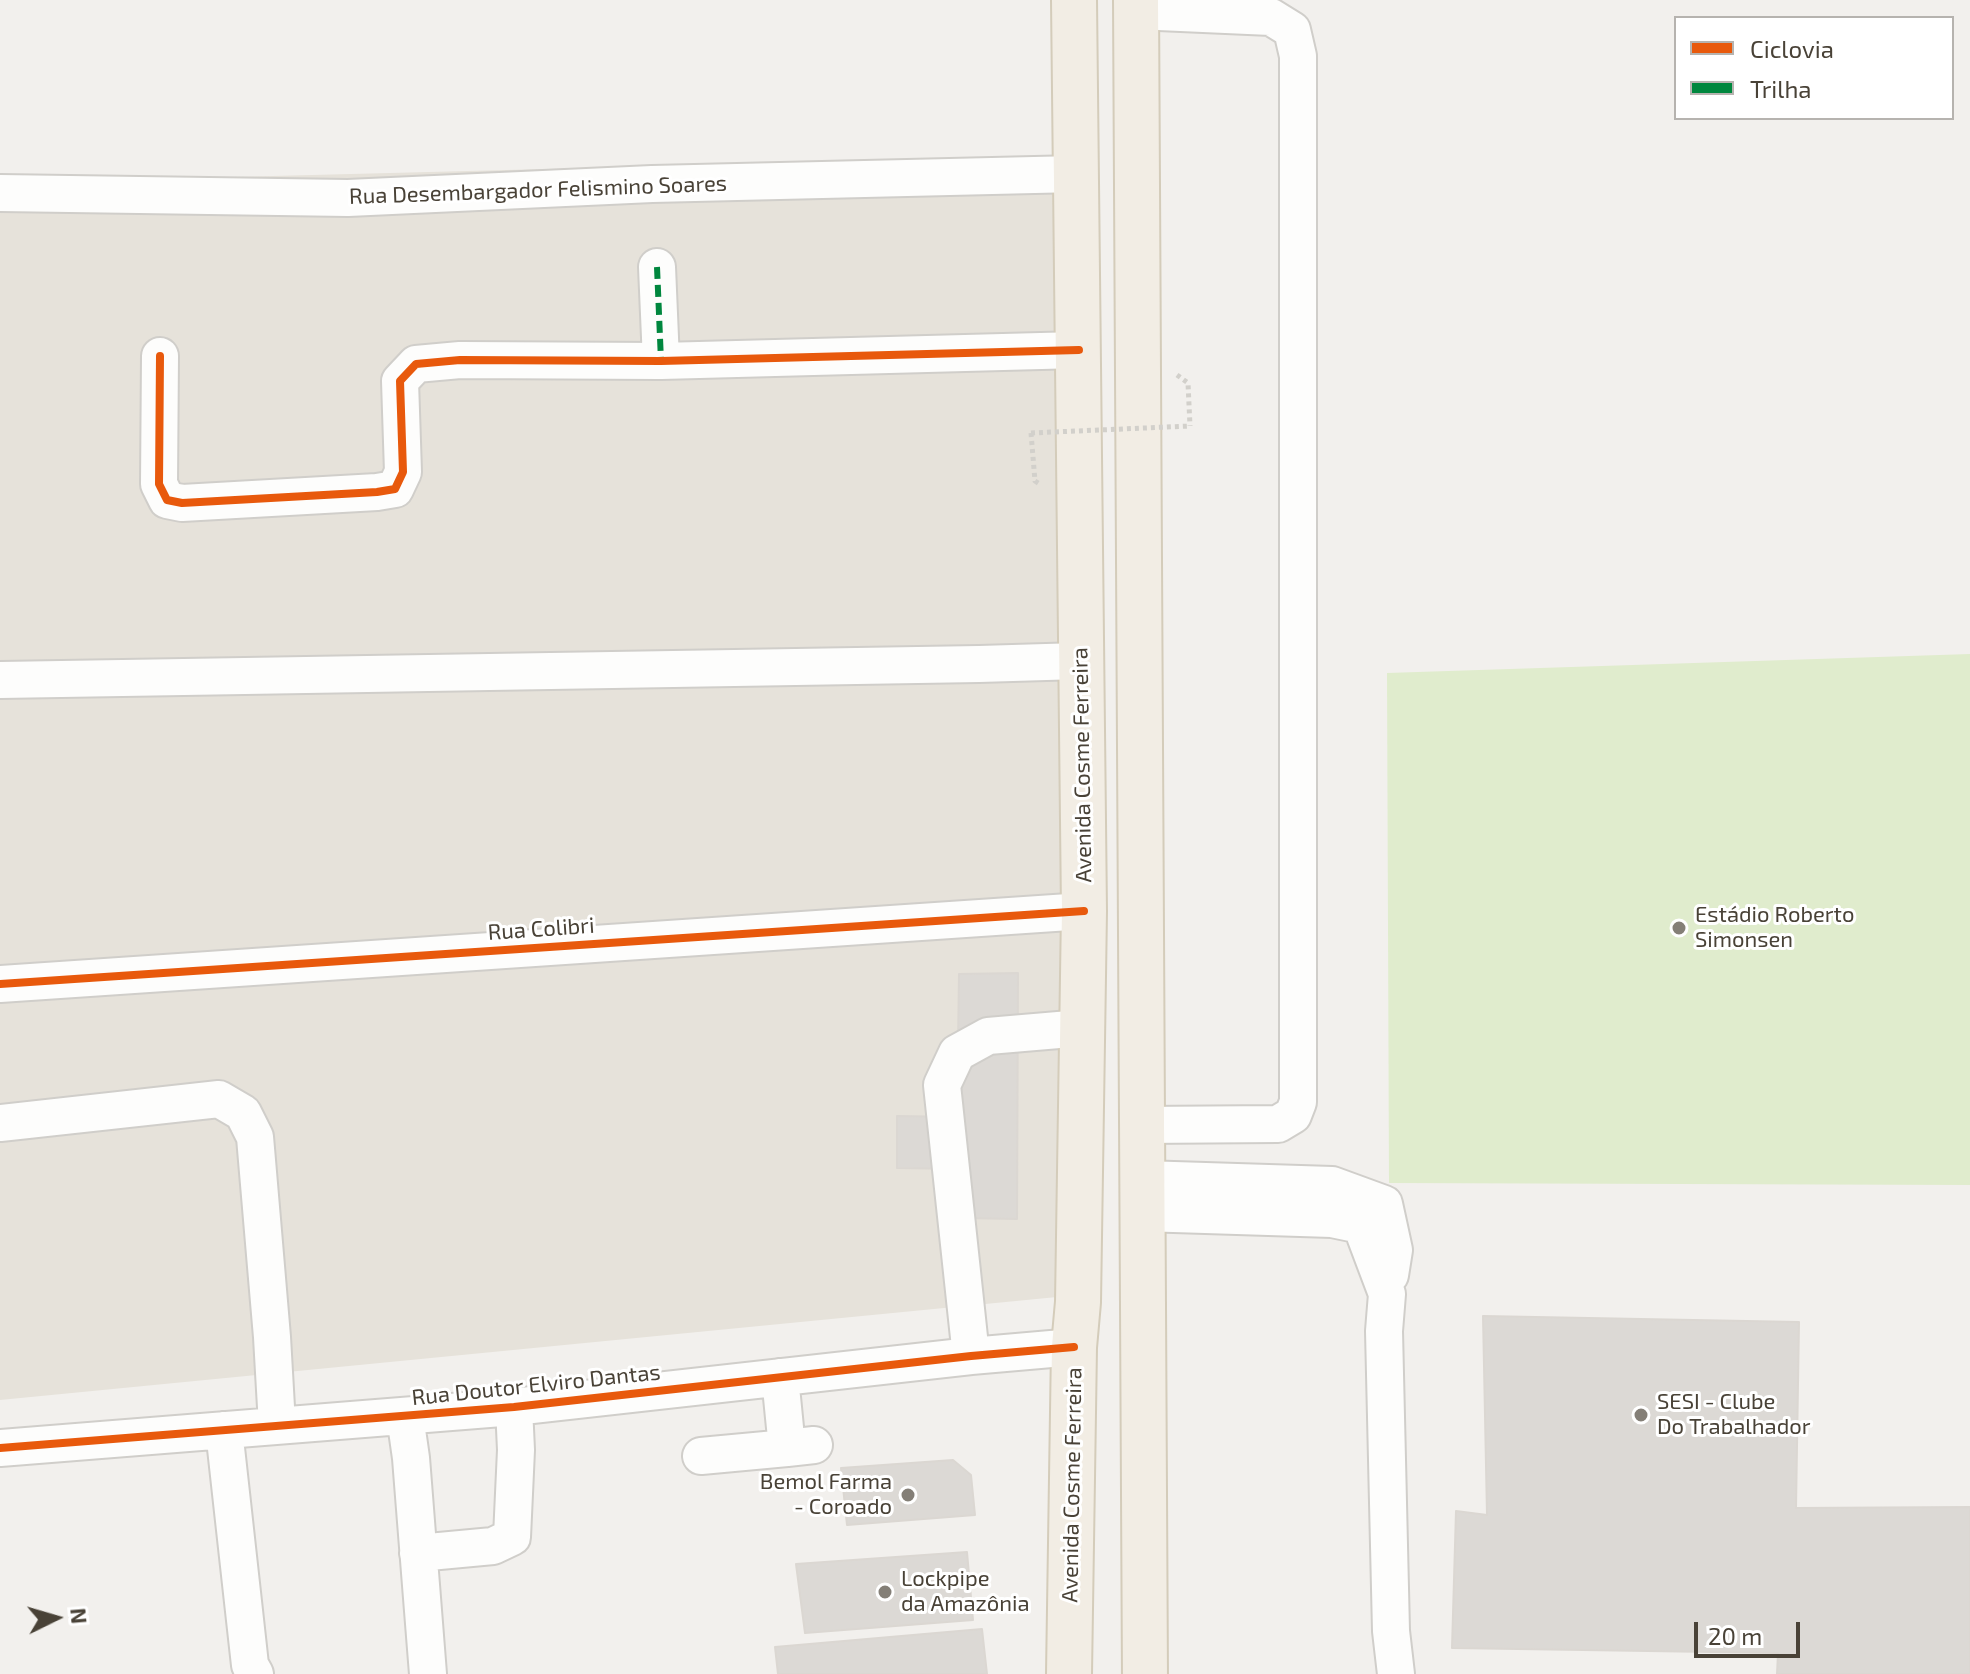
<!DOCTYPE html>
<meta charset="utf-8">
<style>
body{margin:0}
#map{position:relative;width:1970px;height:1674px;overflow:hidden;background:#f2f0ed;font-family:"Exo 2",sans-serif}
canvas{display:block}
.legend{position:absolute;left:1674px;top:16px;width:280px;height:104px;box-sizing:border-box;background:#fff;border:2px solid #b6b3af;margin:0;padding:10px 14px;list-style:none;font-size:24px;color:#494237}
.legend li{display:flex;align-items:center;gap:16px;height:40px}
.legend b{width:40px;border:2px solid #b6b3af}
.north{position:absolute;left:16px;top:1578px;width:80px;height:80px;-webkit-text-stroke:6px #fff;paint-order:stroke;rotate:85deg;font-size:22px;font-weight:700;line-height:32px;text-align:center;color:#494237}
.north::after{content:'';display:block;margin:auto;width:28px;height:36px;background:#494237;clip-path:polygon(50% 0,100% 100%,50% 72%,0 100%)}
.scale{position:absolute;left:1694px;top:1622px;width:106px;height:36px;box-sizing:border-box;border:4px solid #494237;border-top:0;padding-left:10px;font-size:24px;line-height:28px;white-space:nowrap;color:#494237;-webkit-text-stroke:6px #fff;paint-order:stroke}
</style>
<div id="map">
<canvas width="1970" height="1674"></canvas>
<ul class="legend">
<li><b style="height:10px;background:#e8590c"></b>Ciclovia</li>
<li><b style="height:10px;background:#00873e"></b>Trilha</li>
</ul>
<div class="north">N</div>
<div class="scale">20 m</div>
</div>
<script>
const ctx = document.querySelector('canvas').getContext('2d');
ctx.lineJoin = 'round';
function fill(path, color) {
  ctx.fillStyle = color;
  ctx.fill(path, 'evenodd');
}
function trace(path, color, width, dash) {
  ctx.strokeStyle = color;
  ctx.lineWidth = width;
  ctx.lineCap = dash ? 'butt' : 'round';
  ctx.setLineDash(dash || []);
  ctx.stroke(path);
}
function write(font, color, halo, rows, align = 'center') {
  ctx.font = font + ' "Exo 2",sans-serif';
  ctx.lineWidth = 6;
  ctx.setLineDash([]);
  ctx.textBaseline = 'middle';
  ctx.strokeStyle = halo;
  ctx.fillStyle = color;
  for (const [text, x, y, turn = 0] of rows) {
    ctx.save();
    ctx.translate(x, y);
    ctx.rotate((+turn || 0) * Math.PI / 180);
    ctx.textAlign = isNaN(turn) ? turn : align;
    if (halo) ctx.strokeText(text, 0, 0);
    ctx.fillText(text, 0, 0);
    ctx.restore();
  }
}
const residential = new Path2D(`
 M1052,156L1064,894L1057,1297L0,1400V183Z`);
const green = new Path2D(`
 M1970,654V1185L1389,1183L1387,673Z`);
const building = new Path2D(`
 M1018,973L1017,1219L962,1218V1169L897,1168V1116L957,1117L959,974Z
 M1483,1316L1799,1322L1796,1508L1970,1507V1674H1777L1778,1653L1452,1648L1456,1511L1487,1515Z
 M953,1460L971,1475L975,1515L847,1525L841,1468Z
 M967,1552L973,1620L805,1633L796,1564Z
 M982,1629L987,1674H778L775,1647Z`);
const path = new Path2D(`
 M1177,375L1188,383L1190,426
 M1031,433L1035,481L1041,485`);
const minor = new Path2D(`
 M1136,11L1271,17L1292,30L1298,56V1102L1293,1115L1278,1124L1141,1125
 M0,193L348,198L652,184L1077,174
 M657,267L661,361
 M160,356L159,484L167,500L182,503L377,492L395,489L403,472L400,381L416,364L460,360L661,361L1079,350
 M0,680L979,664L1080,661
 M0,984L1084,911
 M0,1123L219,1099L243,1113L255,1137L272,1337L277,1425
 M1142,1179L1332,1185L1384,1204L1394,1250L1390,1275
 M1142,1213L1332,1219L1361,1225L1387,1294L1384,1331L1391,1631L1396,1674
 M971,1356L942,1085L957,1053L988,1036L1082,1028
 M780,1377L787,1448L814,1445
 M405,1416L411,1458L428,1674
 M224,1430L250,1665L255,1674
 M0,1448L514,1407L971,1356L1074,1347
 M701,1456L787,1448
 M418,1553L493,1546L512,1537L516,1450L514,1407`);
const major = new Path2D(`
 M1136,0L1145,1674
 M1069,1674L1074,1347L1078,1302L1084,911L1074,0`);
const pathBridge = new Path2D(`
 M1031,433L1190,426`);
const quiet = new Path2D(`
 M657,267L661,361`);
const cycleway = new Path2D(`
 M160,356L159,484L167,500L182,503L377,492L395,489L403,472L400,381L416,364L460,360L661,361L1079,350
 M0,984L1084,911
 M0,1448L514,1407L971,1356L1074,1347`);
const markers = [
 [1679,928,8,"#847f77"],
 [1641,1415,8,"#847f77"],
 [908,1495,8,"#847f77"],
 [885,1592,8,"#847f77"]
];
const streetNames = [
 ["Rua Desembargador Felismino Soares",538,190,-2],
 ["Avenida Cosme Ferreira",1082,765,-91],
 ["Rua Colibri",541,929,-4],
 ["Rua Doutor Elviro Dantas",536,1385,-6],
 ["Avenida Cosme Ferreira",1072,1485,-89]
];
const poiNames = [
 ["Estádio Roberto",1695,915],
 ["Simonsen",1695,940],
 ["SESI - Clube",1657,1402],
 ["Do Trabalhador",1657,1427],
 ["Bemol Farma",892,1482,"right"],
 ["- Coroado",892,1507,"right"],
 ["Lockpipe",901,1579],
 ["da Amazônia",901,1604]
];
fill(residential, '#e6e2da');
fill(green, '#e0eccd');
fill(building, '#dcd9d5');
trace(building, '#dbd7d2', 2);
trace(minor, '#d0ceca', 40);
trace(major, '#d4ccba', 48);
trace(path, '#d2d0cb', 5, [4, 4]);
trace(minor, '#fdfdfc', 36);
trace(major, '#f2ede4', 44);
trace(pathBridge, '#d2d0cb', 5, [4, 4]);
trace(quiet, '#00873e', 6, [12, 6]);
trace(cycleway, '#e8590c', 8);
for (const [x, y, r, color] of markers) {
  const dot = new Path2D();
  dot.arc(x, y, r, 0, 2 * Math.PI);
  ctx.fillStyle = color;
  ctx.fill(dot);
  trace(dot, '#fff', 3);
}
write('22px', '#494237', '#fff', streetNames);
write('22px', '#494237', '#fff', poiNames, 'left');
</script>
